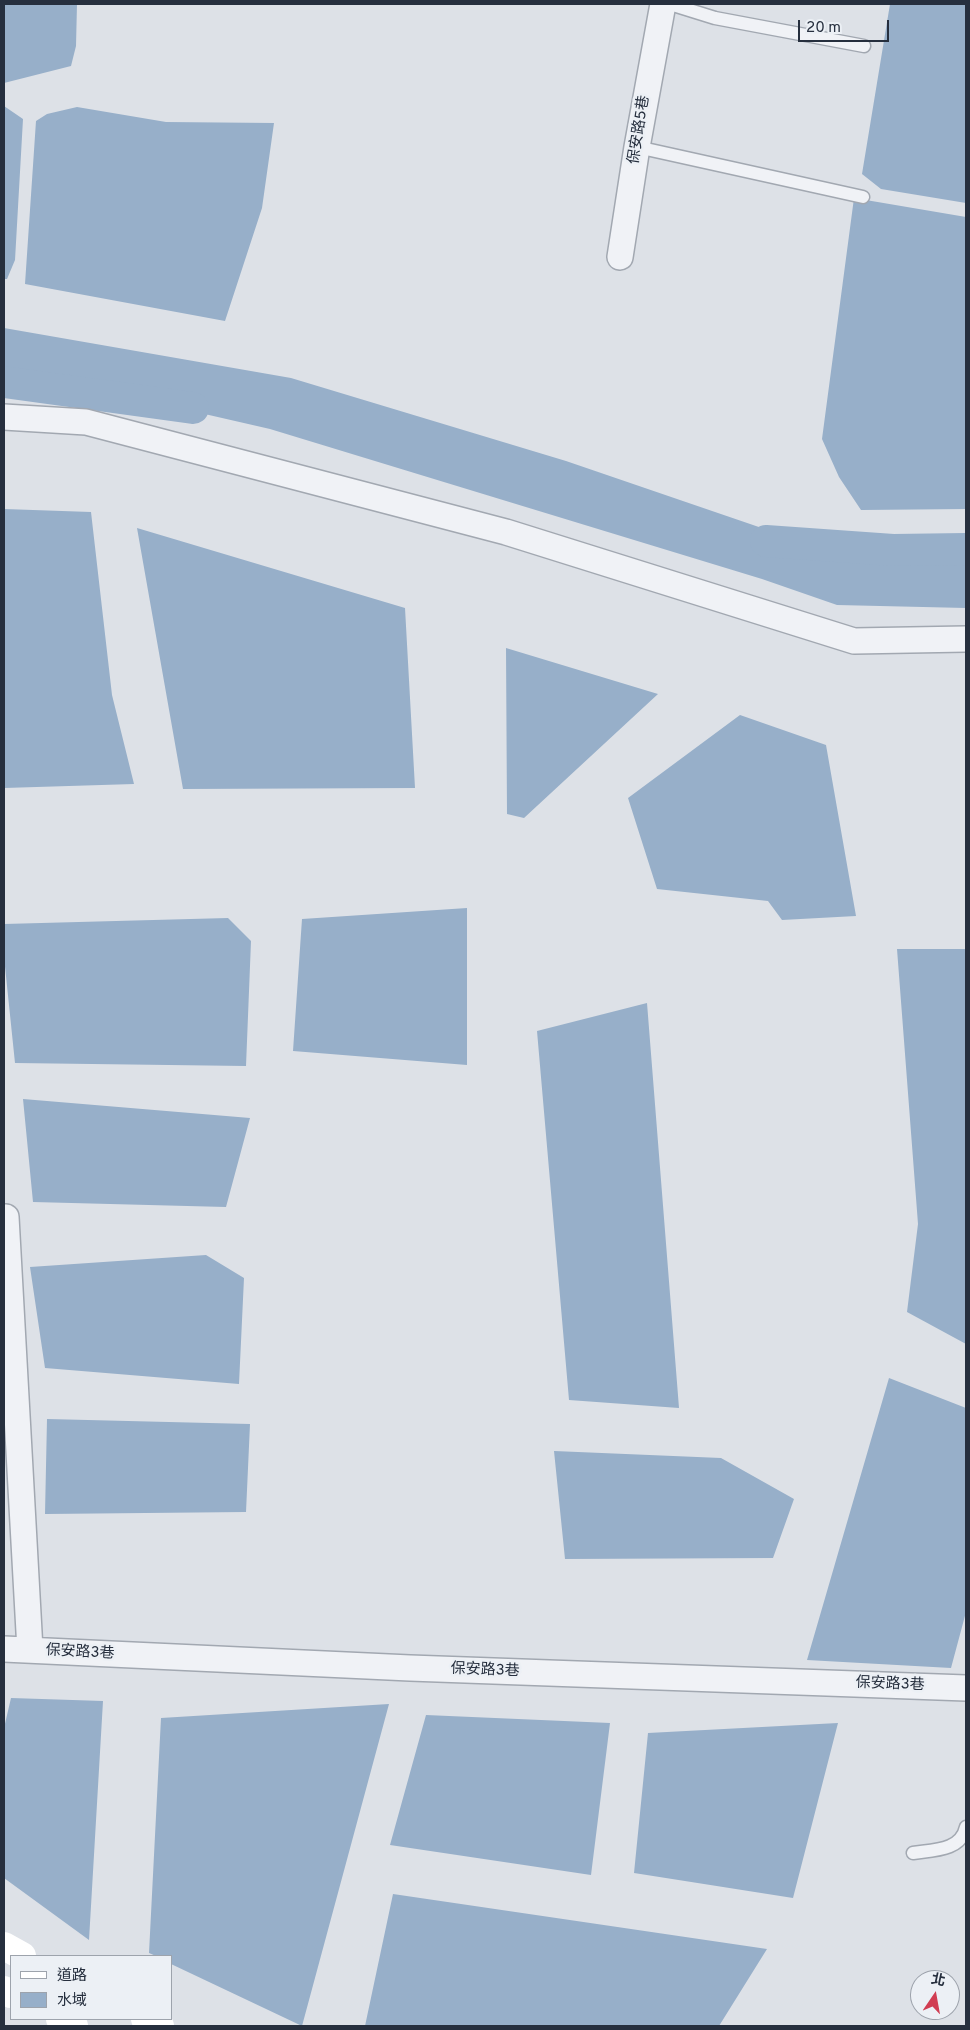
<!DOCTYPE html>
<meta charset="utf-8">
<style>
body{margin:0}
#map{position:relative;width:970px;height:2030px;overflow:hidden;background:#dde1e7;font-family:Overpass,"Noto Sans TC",sans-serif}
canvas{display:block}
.frame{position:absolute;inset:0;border:5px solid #262f3e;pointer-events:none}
.legend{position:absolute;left:10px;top:1955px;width:162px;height:65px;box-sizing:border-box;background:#ecf0f5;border:1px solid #9da3ac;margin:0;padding:6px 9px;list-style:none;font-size:15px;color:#262f3e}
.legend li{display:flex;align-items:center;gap:10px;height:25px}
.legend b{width:25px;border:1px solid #9da3ac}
.north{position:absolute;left:910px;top:1970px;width:50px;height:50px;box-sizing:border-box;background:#ecf0f5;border:1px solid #9da3ac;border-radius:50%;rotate:12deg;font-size:14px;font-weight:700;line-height:20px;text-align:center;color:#262f3e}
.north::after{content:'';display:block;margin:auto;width:18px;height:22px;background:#d13d52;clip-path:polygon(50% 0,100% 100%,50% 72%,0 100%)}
.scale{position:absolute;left:798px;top:20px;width:91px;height:22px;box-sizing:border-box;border:2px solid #262f3e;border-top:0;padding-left:6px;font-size:15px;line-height:18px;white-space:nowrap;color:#262f3e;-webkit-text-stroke:4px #ecf0f5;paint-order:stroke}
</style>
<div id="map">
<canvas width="970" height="2030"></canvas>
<div class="frame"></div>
<ul class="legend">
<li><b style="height:6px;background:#fff"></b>道路</li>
<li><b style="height:14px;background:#97afc9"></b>水域</li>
</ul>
<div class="north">北</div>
<div class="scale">20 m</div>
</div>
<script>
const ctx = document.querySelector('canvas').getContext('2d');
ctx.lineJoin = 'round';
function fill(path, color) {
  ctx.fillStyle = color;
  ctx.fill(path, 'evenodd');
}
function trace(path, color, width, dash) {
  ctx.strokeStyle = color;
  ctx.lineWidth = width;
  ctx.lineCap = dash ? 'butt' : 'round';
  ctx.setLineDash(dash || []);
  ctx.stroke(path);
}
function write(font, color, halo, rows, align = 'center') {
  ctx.font = font + ' Overpass,"Noto Sans TC",sans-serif';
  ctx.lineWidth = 5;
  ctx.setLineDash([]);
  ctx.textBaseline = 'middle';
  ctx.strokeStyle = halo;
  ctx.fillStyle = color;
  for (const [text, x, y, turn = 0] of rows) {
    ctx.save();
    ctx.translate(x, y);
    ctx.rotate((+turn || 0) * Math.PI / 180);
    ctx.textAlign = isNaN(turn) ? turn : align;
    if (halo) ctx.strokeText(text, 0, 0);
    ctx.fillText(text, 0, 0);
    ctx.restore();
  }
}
const water = new Path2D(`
 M4,4H77L76,46L71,66L4,83Z
 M890,4H966V203L881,189L862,174Z
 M4,106L23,119L15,260L7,279H4Z
 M77,107L166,122L274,123L262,208L225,321L25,284L36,121L47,114Z
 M854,198L966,217V509L861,510L839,477L822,439Z
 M4,328L291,378L566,461L791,538L857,558L966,560V608L837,605L762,579L270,429L39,376L4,373Z
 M4,509L91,512L112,695L134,784L4,788Z
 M137,528L405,608L415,788L183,789Z
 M506,648L658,694L524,818L507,814Z
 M740,715L826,745L856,916L782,920L768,901L657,889L628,798Z
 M467,908V1065L293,1051L302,919Z
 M228,918L251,941L246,1066L15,1063L4,957V924Z
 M897,949H966V1344L907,1312L918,1224Z
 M647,1003L679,1408L569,1400L537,1031Z
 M23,1099L250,1118L226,1207L33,1202Z
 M206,1255L244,1278L239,1384L45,1368L30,1267Z
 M889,1378L966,1408V1612L951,1668L807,1660Z
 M47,1419L250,1424L246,1512L45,1514Z
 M554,1451L721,1458L794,1499L773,1558L565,1559Z
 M11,1698L103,1701L89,1940L4,1878V1728Z
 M389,1704L302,2026L171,1964V1956H156L149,1953L161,1718Z
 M426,1715L610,1723L591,1875L390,1845Z
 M838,1723L793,1898L634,1873L648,1733Z
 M393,1894L767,1949L719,2026H365Z`);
const canal = new Path2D(`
 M4,382L193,408
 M766,541L893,550L966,549`);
const lane = new Path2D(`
 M670,4L715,18L864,46
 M637,147L863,197
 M913,1853C933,1850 961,1851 966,1827`);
const street = new Path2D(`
 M620,257L637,147L663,4
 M4,417L86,422L506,532L854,641L966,639
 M6,1217L30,1650
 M4,1649L410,1668L966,1688`);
const secondary = new Path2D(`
 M4,1946L22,1956
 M4,1990L11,1994
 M60,2019L74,2026
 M145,2019L160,2026`);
const streetNames = [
 ["保安路5巷",640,130,-81],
 ["保安路3巷",80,1653,3],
 ["保安路3巷",485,1671,2],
 ["保安路3巷",890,1685,2]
];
fill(water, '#97afc9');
trace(canal, '#97afc9', 32);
trace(lane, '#a2a8b1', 15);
trace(street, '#a2a8b1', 28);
trace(lane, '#f0f2f6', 12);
trace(street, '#f0f2f6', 25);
trace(secondary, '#fff', 28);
write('15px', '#262f3e', '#ecf0f5', streetNames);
</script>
